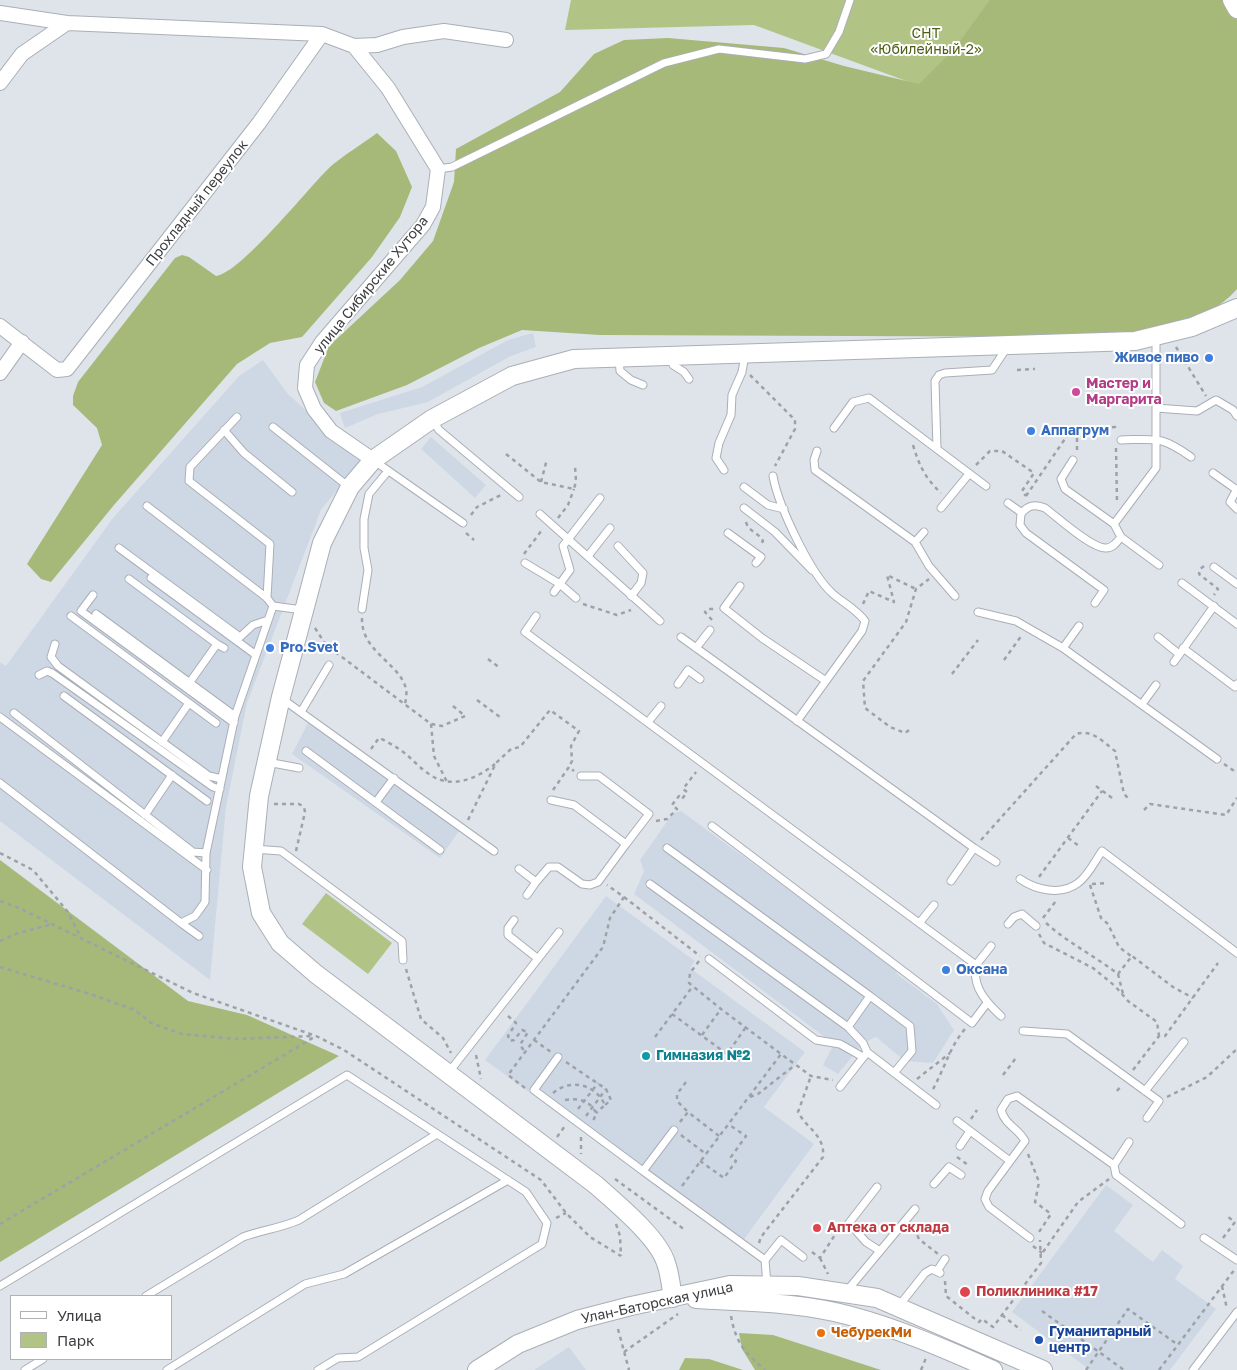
<!DOCTYPE html>
<meta charset="utf-8">
<style>
body{margin:0}
#map{position:relative;width:1237px;height:1370px;overflow:hidden;background:#dfe4eb;font-family:"Golos Text",sans-serif}
canvas{display:block}
.legend{position:absolute;left:10px;top:1295px;width:162px;height:65px;box-sizing:border-box;background:#fff;border:1px solid #b1b1b3;margin:0;padding:6px 9px;list-style:none;font-size:15px;color:#3b3d40}
.legend li{display:flex;align-items:center;gap:10px;height:25px}
.legend b{width:25px;border:1px solid #b1b1b3}
</style>
<div id="map">
<canvas width="1237" height="1370"></canvas>
<ul class="legend">
<li><b style="height:6px;background:#fff"></b>Улица</li>
<li><b style="height:14px;background:#b1c486"></b>Парк</li>
</ul>
</div>
<script>
const ctx = document.querySelector('canvas').getContext('2d');
ctx.lineJoin = 'round';
function fill(path, color) {
  ctx.fillStyle = color;
  ctx.fill(path, 'evenodd');
}
function trace(path, color, width, dash) {
  ctx.strokeStyle = color;
  ctx.lineWidth = width;
  ctx.lineCap = dash ? 'butt' : 'round';
  ctx.setLineDash(dash || []);
  ctx.stroke(path);
}
function write(font, color, halo, rows, align = 'center') {
  ctx.font = font + ' "Golos Text",sans-serif';
  ctx.lineWidth = 4;
  ctx.setLineDash([]);
  ctx.textBaseline = 'middle';
  ctx.strokeStyle = halo;
  ctx.fillStyle = color;
  for (const [text, x, y, turn = 0] of rows) {
    ctx.save();
    ctx.translate(x, y);
    ctx.rotate((+turn || 0) * Math.PI / 180);
    ctx.textAlign = isNaN(turn) ? turn : align;
    if (halo) ctx.strokeText(text, 0, 0);
    ctx.fillText(text, 0, 0);
    ctx.restore();
  }
}
const built = new Path2D(`
 M533,333L536,347L511,356L428,402L378,414L345,428L340,413L422,387L508,340Z
 M263,360L288,394L361,460L321,510L247,703L226,807L210,980L0,821V662L6,666L113,518L239,376Z
 M431,437L486,485L475,498L421,449Z
 M309,721L462,827L440,858L292,754Z
 M681,811L895,967L897,974L937,1004L954,1030L933,1063L905,1061L876,1037L863,1043L838,1074L823,1065L834,1044L634,894L644,871L640,860L673,813Z
 M606,896L695,961L690,968L805,1052L764,1107L814,1144L739,1246L485,1060Z
 M1106,1185L1133,1205L1114,1231L1153,1262L1162,1250L1183,1266L1175,1279L1216,1309L1170,1370H1090L1012,1312Z
 M569,1347L586,1370H534Z`);
const green = new Path2D(`
 M571,0H996L947,96L754,25L565,30Z
 M326,893L392,943L368,974L302,924Z`);
const forest = new Path2D(`
 M990,0H1227L1237,20V289C1203,328 1146,331 1097,337L600,335L522,330L479,348L407,385L336,411L324,403L315,382L329,346L400,280L433,241L454,182L456,149L560,92L594,54L624,40L668,38L784,48L844,66L919,84L955,48Z
 M377,133L396,151L412,187L400,217L372,257L302,337L270,343L237,364L114,505L51,582L41,579L27,564L102,445L97,428L73,405V396L78,382L175,258L182,255L189,257L216,276C241,273 308,188 330,167C344,155 362,144 377,133Z
 M0,860L188,1001L247,1015L339,1056L0,1262Z
 M739,1333L773,1335L881,1370H755L742,1349Z
 M685,1358L709,1359L743,1370H679Z`);
const path = new Path2D(`
 M1176,347L1206,396
 M1017,370L1035,369
 M750,375L795,420V429L775,466
 M913,445C919,465 925,478 941,493
 M1116,448L1117,502
 M1077,450V429L1115,427V432
 M506,454L541,482L574,489L576,481L575,466
 M976,465L990,451H1002L1034,473L1022,491L1026,496
 M541,482L547,459
 M1026,496L1071,430L1077,429
 M471,515L477,507L501,495
 M558,518L568,505L574,489
 M746,522C748,531 759,533 763,541L760,545
 M466,533L474,540
 M524,554L542,530
 M1204,566L1200,569L1199,574L1218,589L1214,595
 M583,604L617,615L631,610
 M863,604L869,591L894,602L887,575L916,589
 M362,618C361,652 400,663 406,689C407,694 406,699 405,704
 M712,620L705,612L708,609H715
 M315,628L326,645L431,724L442,726L465,716
 M488,659L500,668
 M1004,660L1022,635
 M952,674L978,640
 M477,700L500,717
 M453,706L465,716
 M431,724L434,756L447,782
 M909,730L905,733L890,727L865,708L863,681L906,622L916,589L929,579
 M371,749L379,738C386,741 393,745 399,749C410,756 418,767 429,774C451,790 476,779 495,764
 M1224,764L1237,773
 M1096,786L1112,798
 M553,790L569,767L574,771
 M274,804H299L304,807L305,812L296,851
 M1144,810L1150,804L1226,815L1237,798
 M468,820L496,763L511,749L520,747L550,710L579,731L571,746L572,761L569,767
 M656,821L667,819L677,809L672,805L679,796L682,799L687,792L683,789L696,772
 M1068,838L1079,846
 M981,840L1076,734C1092,729 1102,741 1115,751L1124,794L1128,798
 M0,853L33,870L68,912L81,938
 M1039,877L1102,791
 M1092,884L1108,883
 M1090,885L1101,918L1108,924L1119,947L1131,956
 M624,897L700,956
 M0,901L19,908L193,993L316,1036L344,1050L541,1180L566,1213L590,1237L621,1256
 M1043,918L1056,901
 M1046,923C1068,943 1095,956 1118,974L1132,956L1173,987L1193,998
 M1039,934L1044,943L1093,968L1115,986L1128,1001L1157,1022L1159,1036
 M0,941L18,933L53,924
 M699,961L690,973L689,983L721,1009L781,1054
 M0,967L90,994L135,1010L151,1023L182,1034L235,1039L314,1036
 M406,969L421,1019L443,1038L451,1053
 M1118,974L1123,994
 M672,1014L727,1054L746,1027
 M508,1016L516,1023L508,1036L510,1041L514,1040L522,1030L528,1032L520,1045L525,1052
 M702,1035L721,1009
 M655,1037L693,986
 M534,1040L551,1052
 M476,1055L481,1079
 M566,1062L606,1089L611,1100L605,1105
 M1133,1070L1159,1036H1165L1218,963
 M1003,1075L1016,1058
 M917,1079L950,1053
 M686,1082L677,1094V1101L688,1112
 M525,1088L508,1075L603,947L610,918L624,897L607,885
 M933,1089C944,1070 950,1046 965,1029
 M1117,1091L1121,1086
 M553,1093C571,1078 595,1084 605,1105L596,1113
 M750,1097L758,1094L795,1065
 M1167,1097L1207,1077L1237,1049
 M565,1100C578,1098 590,1100 596,1113L593,1122
 M578,1109L598,1083
 M586,1116L606,1089
 M971,1119L977,1110
 M680,1122L688,1112L719,1136
 M681,1135L706,1154
 M557,1137L565,1126
 M581,1137V1154
 M1028,1154L1039,1182L1035,1202L1051,1214L1039,1232
 M957,1157L968,1165L967,1167
 M700,1161L724,1178L736,1161L731,1157L746,1136L728,1124
 M615,1179L685,1230
 M682,1186L781,1054L811,1076L833,1080
 M556,1218L566,1213
 M0,1224L316,1036
 M616,1224L620,1236L621,1256
 M914,1228L919,1239L938,1254
 M1223,1238L1235,1222L1228,1217
 M759,1243L761,1237L823,1157C825,1135 807,1129 798,1112L811,1076
 M1033,1246L1042,1253
 M812,1252L820,1258L840,1227
 M1043,1252L1078,1202L1109,1179
 M820,1258L828,1274
 M945,1281L946,1296L979,1322L982,1319L993,1327L1041,1263L1040,1240
 M1222,1286L1227,1309
 M1042,1311L1124,1370
 M1002,1315L1021,1330
 M731,1316C736,1344 745,1352 765,1370
 M618,1329L629,1370
 M624,1352L678,1314
 M921,1370L926,1358
 M1086,1370L1128,1309L1178,1345
 M1159,1370L1235,1269`);
const service = new Path2D(`
 M438,169L452,167L664,63L719,49L805,59L826,54L839,32L850,0
 M1156,336V468L1114,524L1121,537L1159,565
 M672,357L673,365L684,372L689,379
 M619,358L620,371L631,380L643,385
 M1156,408L1197,411L1216,400L1233,410L1237,416
 M237,417L190,467L189,481L270,544L267,598
 M432,419L439,430L519,497
 M273,427L349,487
 M834,428L853,402L869,398L986,486
 M224,430L244,453L292,492
 M1121,440C1157,439 1161,436 1191,457
 M937,449L935,381L939,375L945,373L992,370L1008,346
 M817,451L814,460L815,470L915,542L929,566L955,596
 M373,460L463,523
 M1073,460L1061,479L1065,489L1114,524
 M724,470L716,458L719,443L731,415L732,395L742,372L745,355
 M1213,473L1237,490
 M773,476C778,505 810,573 832,593C843,603 856,609 865,621L862,631L797,721
 M744,487L768,505L784,509
 M1237,489L1230,502L1237,509
 M1008,503L1022,513
 M147,506L267,598L273,606
 M744,508L775,532L812,570
 M941,508L969,474
 M540,514L660,621
 M728,533L761,557L756,563
 M915,542L924,532
 M618,546L643,573L641,583L631,596
 M119,548L240,637L253,625L268,620
 M588,556L610,528
 M525,563L560,584L576,598
 M1214,567L1237,584
 M151,578L256,655
 M129,579L217,644
 M1182,583L1237,624
 M740,586L724,608L762,638L826,681
 M554,592L570,570L563,546L600,498
 M93,595L81,611L234,723
 M1095,603L1104,590L1026,533L1020,525L1021,514C1028,505 1034,504 1045,508C1057,517 1092,549 1106,548C1113,548 1117,542 1121,537
 M362,609L368,570L364,548V519L369,494L388,471
 M978,612L1016,621L1063,648L1217,759
 M96,614L235,716
 M71,616L216,723
 M536,616L525,632L976,965C972,987 986,1002 1001,1016
 M681,637L974,848L951,881
 M1158,637L1179,654
 M55,644L51,657L58,666L209,776L222,779
 M696,648L710,630
 M1063,648L1079,626
 M1183,648L1235,687L1237,684
 M1174,662L1214,606
 M39,675L47,671L52,673L213,787L220,789
 M190,682L217,644L224,648
 M678,684L688,670L700,679
 M64,696L207,801
 M281,698L494,851
 M1142,704L1156,685
 M301,712L329,665
 M14,713L193,852L206,853
 M0,717L207,870
 M648,722L661,706
 M162,742L189,703
 M306,751L440,850
 M267,762L299,768
 M581,776H599L649,814L626,844
 M0,783L181,923L195,916L205,902L206,853L235,716L273,606L303,610
 M376,802L394,778
 M145,815L172,775
 M712,826L972,1023L987,1003
 M667,848L870,996L848,1027L863,1043L867,1052L936,1105
 M974,848L996,862
 M253,849L281,851L402,941L403,960
 M519,869L536,882L549,867H558L582,884L590,885L598,882L626,844L574,805L551,800
 M1020,879C1036,890 1061,896 1078,883C1088,876 1095,861 1102,851L1237,953
 M650,884L848,1027
 M527,895L536,882
 M514,920L508,928V935L537,958
 M920,922L934,905
 M181,923L199,936
 M1008,924L1014,917L1022,914L1036,926
 M709,959L816,1040L840,1044L863,1057
 M976,965L991,946
 M870,996L910,1026L912,1051L894,1073
 M1023,1031L1067,1034L1159,1101L1147,1118
 M558,1057L534,1090L643,1171
 M449,1072L559,932
 M840,1087L865,1055
 M1145,1091L1184,1042
 M957,1121L1010,1161
 M674,1130L643,1171L765,1260
 M960,1146L970,1131
 M1114,1165L1129,1142
 M934,1184L949,1167L961,1175
 M877,1187L849,1223L866,1242L880,1251
 M1030,1238L989,1207L985,1199L988,1191L1025,1141C1018,1128 1005,1125 1001,1110L1008,1099L1017,1096L1114,1165L1116,1175L1181,1224
 M1204,1238L1237,1260
 M937,1271L945,1259
 M767,1285L765,1260L781,1240L803,1257
 M0,1286L347,1075L526,1192L547,1223L542,1244L358,1357L338,1358L318,1370
 M846,1292L915,1209
 M146,1296L243,1237C262,1230 281,1228 299,1220L437,1134
 M898,1307L925,1273L932,1269L940,1273
 M25,1370L43,1359
 M167,1370L305,1284L344,1274L508,1180
 M1193,1370L1237,1312`);
const minor = new Path2D(`
 M0,13L67,23L322,34L354,46L377,45L403,37L444,31L506,40
 M354,46L388,88L438,169L433,207L423,225L322,342L307,365L305,388L314,409L331,431L373,460
 M0,83L22,54L67,23
 M0,326L57,370L67,369L259,123L322,34
 M0,373L22,342`);
const tertiary = new Path2D(`
 M1232,0L1237,9
 M673,1298C671,1287 670,1274 666,1263C658,1237 617,1204 596,1185L316,974L280,943L261,913L252,867L259,796L281,697L322,543L350,487L373,460L432,419L512,376L574,359L1135,341L1192,327L1237,308
 M696,1299C747,1302 801,1302 851,1316C900,1329 947,1350 993,1370
 M477,1370L518,1344L577,1320L631,1306L730,1285L798,1286L877,1298L1043,1370`);
const markers = [
 [1209,358,5,"#3f7fe0"],
 [1076,392,5,"#d1479c"],
 [1031,431,5,"#3f7fe0"],
 [270,648,5,"#3f7fe0"],
 [946,970,5,"#3f7fe0"],
 [646,1056,5,"#0f9aa8"],
 [817,1228,5,"#e0444e"],
 [965,1292,6,"#e0444e"],
 [821,1333,5,"#e8710a"],
 [1039,1340,5,"#1a4fb4"]
];
const parkNames = [
 ["СНТ",926,34],
 ["«Юбилейный-2»",926,50]
];
const streetNames = [
 ["Прохладный переулок",197,203,-52],
 ["улица Сибирские Хутора",371,285,-51],
 ["Улан-Баторская улица",657,1303,-12]
];
const shopNames = [
 ["Живое пиво",1199,358,"right"],
 ["Аппагрум",1041,431],
 ["Pro.Svet",280,648],
 ["Оксана",956,970]
];
const hotelNames = [
 ["Мастер и",1086,384],
 ["Маргарита",1086,400]
];
const cultureNames = [
 ["Гимназия №2",656,1056]
];
const healthNames = [
 ["Аптека от склада",827,1228],
 ["Поликлиника #17",976,1292]
];
const transitNames = [
 ["Гуманитарный",1049,1332],
 ["центр",1049,1348]
];
const foodNames = [
 ["ЧебурекМи",831,1333]
];
fill(built, '#ced8e5');
fill(green, '#b1c486');
fill(forest, '#a6b978');
trace(service, '#aaafb6', 9);
trace(minor, '#aaafb6', 16);
trace(tertiary, '#aaafb6', 20);
trace(path, '#9ea2a7', 2.5, [4, 4]);
trace(service, '#fff', 7);
trace(minor, '#fff', 14);
trace(tertiary, '#fff', 18);
for (const [x, y, r, color] of markers) {
  const dot = new Path2D();
  dot.arc(x, y, r, 0, 2 * Math.PI);
  ctx.fillStyle = color;
  ctx.fill(dot);
  trace(dot, '#fff', 2);
}
write('14px', '#4e5f17', '#fff', parkNames);
write('14px', '#3b3d40', '#fff', streetNames);
write('bold 14px', '#366cbe', '#fff', shopNames, 'left');
write('bold 14px', '#b23c85', '#fff', hotelNames, 'left');
write('bold 14px', '#0d838f', '#fff', cultureNames, 'left');
write('bold 14px', '#be3a42', '#fff', healthNames, 'left');
write('bold 14px', '#164399', '#fff', transitNames, 'left');
write('bold 14px', '#c56008', '#fff', foodNames, 'left');
</script>
